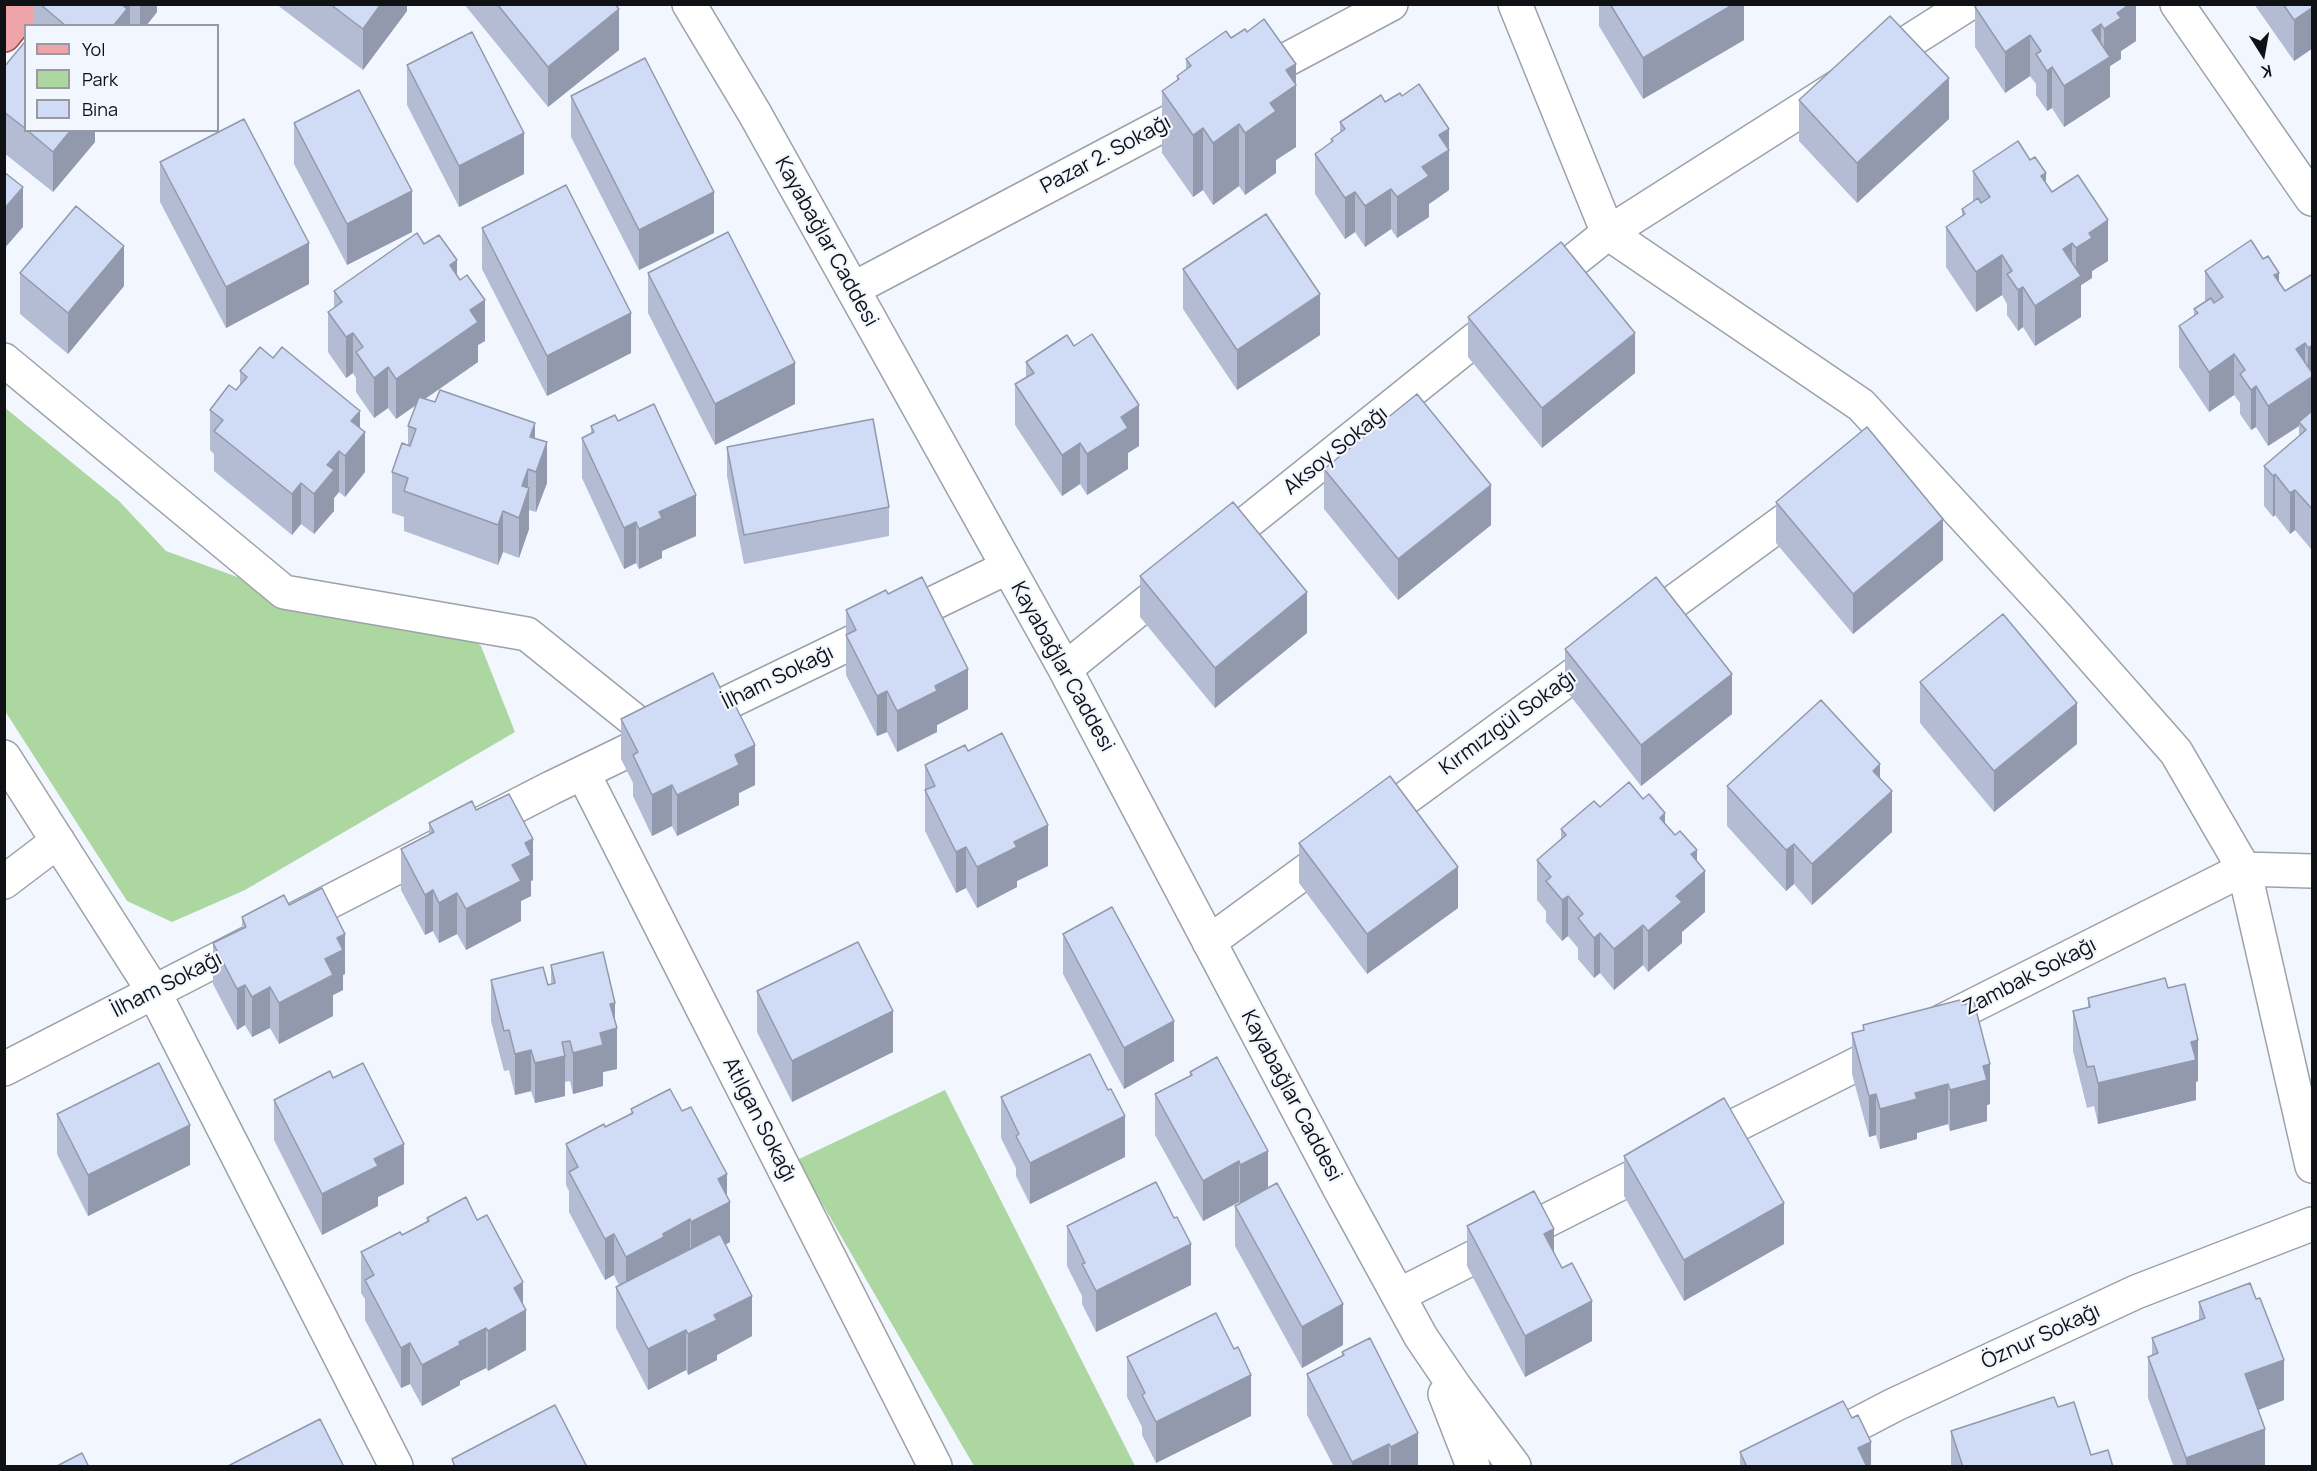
<!DOCTYPE html>
<meta charset="utf-8">
<style>
body{margin:0}
#map{position:relative;width:2317px;height:1471px;overflow:hidden;background:#f2f6fe;font-family:Manrope,sans-serif}
canvas{display:block}
.frame{position:absolute;inset:0;border:6px solid #101114;pointer-events:none}
.legend{position:absolute;left:24px;top:24px;width:195px;height:108px;box-sizing:border-box;background:#f2f6fe;border:2px solid #989aa0;margin:0;padding:8px 10px;list-style:none;font-size:18px;color:#101114}
.legend li{display:flex;align-items:center;gap:12px;height:30px}
.legend b{width:30px;border:2px solid #989aa0}
.north{position:absolute;left:2233px;top:24px;width:60px;height:60px;-webkit-text-stroke:4px #f2f6fe;paint-order:stroke;rotate:169deg;font-size:16px;font-weight:700;line-height:24px;text-align:center;color:#101114}
.north::after{content:'';display:block;margin:auto;width:21px;height:27px;background:#101114;clip-path:polygon(50% 0,100% 100%,50% 72%,0 100%)}
</style>
<div id="map">
<canvas width="2317" height="1471"></canvas>
<div class="frame"></div>
<ul class="legend">
<li><b style="height:8px;background:#eea4a8"></b>Yol</li>
<li><b style="height:16px;background:#acd7a1"></b>Park</li>
<li><b style="height:16px;background:#d0dbf5"></b>Bina</li>
</ul>
<div class="north">K</div>
</div>
<script>
const ctx = document.querySelector('canvas').getContext('2d');
ctx.lineJoin = 'round';
function fill(path, color) {
  ctx.fillStyle = color;
  ctx.fill(path, 'evenodd');
}
function trace(path, color, width, dash) {
  ctx.strokeStyle = color;
  ctx.lineWidth = width;
  ctx.lineCap = dash ? 'butt' : 'round';
  ctx.setLineDash(dash || []);
  ctx.stroke(path);
}
function write(font, color, halo, rows, align = 'center') {
  ctx.font = font + ' Manrope,sans-serif';
  ctx.lineWidth = 4.5;
  ctx.setLineDash([]);
  ctx.textBaseline = 'middle';
  ctx.strokeStyle = halo;
  ctx.fillStyle = color;
  for (const [text, x, y, turn = 0] of rows) {
    ctx.save();
    ctx.translate(x, y);
    ctx.rotate((+turn || 0) * Math.PI / 180);
    ctx.textAlign = isNaN(turn) ? turn : align;
    if (halo) ctx.strokeText(text, 0, 0);
    ctx.fillText(text, 0, 0);
    ctx.restore();
  }
}
const green = new Path2D(`
 M4,407L119,501L166,551L339,614L455,621L481,646L515,732L245,890L172,922L127,901L5,711Z
 M945,1090L1135,1466H974L797,1160Z`);
const minor = new Path2D(`
 M689,4L755,114L1065,669L1341,1191L1421,1337L1455,1387L1514,1466
 M1515,4L1608,233L1861,405L2056,616L2176,752L2244,869L2312,871
 M2177,4L2312,199
 M1252,78L1391,4
 M853,289L1201,105
 M4,360L284,592L527,634L655,737
 M1214,549L1608,233L1968,4
 M1065,669L1176,579
 M4,757L154,992L396,1466
 M583,773L935,1466
 M4,882L58,841
 M1209,942L1813,500
 M4,1069L551,788L1008,567
 M1399,1295L2244,869L2312,1166
 M1445,1394L1473,1466
 M1777,1466L1894,1405L2136,1292L2312,1224`);
const major = new Path2D(`
 M4,35L29,4`);
const wall = new Path2D(`
 M34,4H157V12L146,26H131L130,24L129,26H34Z
 M276,4H407V11L363,70Z
 M464,4H615L619,50L548,107Z
 M1599,4H1744V40L1643,99L1599,26Z
 M2136,4V41L2121,51V59L2110,66V97L2064,127L2052,108L2047,111L2036,95V84L2030,76L2005,93L1975,47V7Z
 M2254,4H2313V48L2294,61Z
 M1231,38L1296,84V147L1276,160V173L1245,195L1239,186L1213,205L1203,190L1193,197L1162,153V91L1177,81V76L1186,70V59Z
 M26,44V130H95V142L53,192L4,153V67Z
 M407,65L524,174L459,207L407,105Z
 M571,96L714,233L639,270L571,137Z
 M1402,96L1449,129V190L1429,204V217L1397,238L1391,229L1365,247L1355,232L1345,239L1315,194V154L1331,143V139L1340,133V122Z
 M1799,100L1949,119L1857,203L1799,141Z
 M294,123L412,232L347,265L294,164Z
 M160,162L309,284L226,328L160,202Z
 M1973,171L2046,184L2052,192L2108,261L2092,271V278L2081,285V317L2035,346L2023,327L2018,331L2007,315V304L2002,295L1976,312L1946,267V227L1962,216V209L1973,202Z
 M482,228L631,353L547,396L482,269Z
 M424,244L457,275L485,341L478,345V362L425,399L535,438L547,483L536,512L529,510V529L519,558L503,552L498,565L404,531V517L392,513V472L408,445V426L416,405L396,419L388,408L374,418L356,392V378L353,373L346,378L328,352V312L334,308V291Z
 M1183,269L1320,335L1237,390L1183,309Z
 M2205,271L2279,283L2285,291L2313,277V560L2311,558V549L2295,530L2290,534L2275,515L2273,517L2264,506V466L2299,436V426L2268,446L2256,427L2251,430L2240,414V403L2234,395L2209,412L2179,367V326L2194,316V309L2205,302Z
 M20,273L124,286L68,354L20,314Z
 M648,273L795,404L715,445L648,313Z
 M1468,317L1635,373L1542,448L1468,357Z
 M1026,362L1139,446L1128,453V469L1087,495L1080,484L1062,496L1015,425V384L1026,377Z
 M240,371L360,428L365,472L345,497L339,492L334,498V511L314,534L301,524L292,535L214,471V454L210,450V410L236,390L240,385Z
 M618,421L696,536L662,551V558L639,569L636,563L624,569L582,478V438L591,433V426Z
 M727,447L889,507V536L744,564L727,476Z
 M1324,469L1491,525L1398,600L1324,509Z
 M1776,502L1943,560L1853,634L1776,543Z
 M1140,576L1307,633L1215,708L1140,617Z
 M846,610L968,709L937,725V732L897,752L887,732L877,736L846,675Z
 M1565,649L1732,714L1641,786L1565,689Z
 M1920,682L2077,744L1994,812L1920,723Z
 M621,719L755,785L739,793V805L677,836L672,826L652,836L633,796V783L621,759Z
 M968,751L1048,866L1017,881V887L977,908L966,888L956,893L925,831V765Z
 M1880,779L1892,832L1812,905L1794,884L1786,891L1727,826V786Z
 M1600,807L1665,824L1697,861L1705,912L1682,932V943L1648,972L1643,965L1614,990L1600,973L1594,978L1578,959V948L1568,936L1562,941L1546,922V911L1537,900V860L1561,840V829Z
 M476,810L533,880L531,881V896L521,901V921L466,950L457,934L439,943L433,931L425,935L401,890V849L429,835V823Z
 M1299,843L1458,908L1367,974L1299,883Z
 M289,905L345,974L343,975V990L333,995V1016L279,1044L270,1028L252,1037L245,1025L237,1030L213,984V943L242,929V917Z
 M1063,934L1174,1061L1124,1089L1063,974Z
 M551,965L615,1022L617,1069L603,1072V1086L573,1094L570,1081L565,1082V1096L535,1103L531,1091L515,1095L509,1070L504,1071L491,1021V980L548,985H551Z
 M2168,988L2198,1081L2196,1082V1100L2098,1124L2094,1106L2087,1108L2073,1051V1011L2088,1008V998Z
 M757,991L893,1052L792,1102L757,1032Z
 M1863,1025L1990,1104L1987,1105V1121L1950,1131L1948,1124L1917,1133V1139L1880,1149L1876,1135L1869,1137L1852,1074V1033L1863,1031Z
 M1190,1072L1268,1188L1343,1345L1302,1368L1235,1246V1206L1239,1204V1202L1203,1221L1155,1135V1094L1190,1076Z
 M333,1078L404,1184L378,1197V1206L322,1235L274,1140V1100Z
 M1001,1097L1125,1157L1030,1204L1016,1176V1168L1001,1138Z
 M631,1109L727,1196L730,1242L725,1245L752,1336L717,1355V1360L688,1375L686,1370L648,1390L616,1328V1287L619,1285L614,1275L605,1280L569,1212V1191L566,1185V1144L605,1127L631,1113Z
 M57,1114L190,1165L88,1216L57,1154Z
 M1624,1156L1784,1244L1684,1301L1624,1196Z
 M427,1218L523,1304L526,1350L488,1371L486,1368L460,1381V1385L422,1406L410,1384L401,1388L365,1320V1299L361,1293V1252L402,1235L427,1221Z
 M1067,1226L1191,1285L1096,1332L1082,1304V1296L1067,1266Z
 M1467,1226L1554,1253L1592,1341L1525,1377L1467,1266Z
 M2199,1302L2284,1400L2258,1410L2265,1467H2174L2148,1398V1357L2152,1355V1338L2199,1321Z
 M1342,1352L1418,1467H1334L1307,1415V1374L1342,1357Z
 M1127,1357L1251,1416L1156,1463L1142,1435V1427L1127,1397Z
 M2058,1407L2091,1455L2113,1467H1951V1431Z
 M1740,1452L1871,1467H1740Z`);
const shadedWall = new Path2D(`
 M116,4H130V24L129,26H113Z
 M140,4H157V12L146,26H140Z
 M381,4H407V11L363,70V29Z
 M1734,4H1744V40L1643,99V58Z
 M2130,4H2136V41L2121,51V59L2110,66V97L2064,127V86L2092,30L2101,24V62L2104,60V29L2117,13Z
 M2313,7V48L2294,61V20Z
 M619,9V50L548,107V67Z
 M2030,35V76L2005,93V52Z
 M1296,64V147L1276,160V173L1245,195V133L1270,103L1286,70Z
 M2052,67V108L2047,111V71Z
 M1949,78V119L1857,203V163Z
 M1239,124V186L1213,205V143Z
 M1203,128V190L1193,197V135Z
 M1449,129V190L1429,204V217L1397,238V197L1422,167L1439,135Z
 M71,130H95V142L53,192V152Z
 M524,133V174L459,207V166Z
 M2046,173V213L2041,176Z
 M23,187V227L4,249V209Z
 M1391,189V229L1365,247V206Z
 M412,191V232L347,265V224Z
 M714,192V233L639,270V230Z
 M1355,192V232L1345,239V198Z
 M2108,220V261L2092,271V278L2081,285V317L2035,346V306L2063,249L2072,243V282L2076,280V248L2089,233Z
 M309,243V284L226,328V287Z
 M124,246V286L68,354V313Z
 M2002,255V295L1976,312V272Z
 M457,260V300L450,265Z
 M2279,273V313L2274,275Z
 M2023,287V327L2018,331V290Z
 M1320,294V335L1237,390V350Z
 M485,300V341L478,345V362L396,419V379L470,310Z
 M631,313V353L547,396V356Z
 M353,333V373L346,378V337Z
 M1635,333V373L1542,448V408Z
 M2305,343V381L2308,379V348L2313,345V417L2299,422V426L2268,446V406L2296,349Z
 M2234,354V395L2209,412V372Z
 M795,363V404L715,445V404Z
 M388,367V408L374,418V378Z
 M2256,386V427L2251,430V390Z
 M1139,405V446L1128,453V469L1087,495V454L1121,417Z
 M360,411V438L365,432V472L345,497V456L351,421Z
 M535,423V464L530,437Z
 M547,442V483L536,512V472Z
 M1080,443V484L1062,496V455Z
 M339,451V492L334,498V511L314,534V494L327,465Z
 M528,469V492L529,488V529L519,558V518L522,486Z
 M2275,474V515L2273,517V476Z
 M301,483V524L292,535V494Z
 M1491,485V525L1398,600V559Z
 M2295,490V530L2290,534V493Z
 M696,495V536L662,551V558L639,569V529L659,512Z
 M503,511V552L498,565V525Z
 M1943,519V560L1853,634V594Z
 M636,522V563L624,569V528Z
 M1307,592V633L1215,708V668Z
 M968,669V709L937,725V732L897,752V711L935,686Z
 M1732,674V714L1641,786V745Z
 M887,691V732L877,736V696Z
 M2077,703V744L1994,812V771Z
 M755,745V785L739,793V805L677,836V795L735,755Z
 M1880,764V802L1892,791V832L1812,905V864L1873,771Z
 M672,785V826L652,836V795Z
 M1665,813V853L1660,818Z
 M1048,825V866L1017,881V887L977,908V867L1014,842Z
 M533,839V880L531,881V896L521,901V921L466,950V909L512,865L525,843Z
 M1794,844V884L1786,891V850Z
 M966,847V888L956,893V852Z
 M1697,850V878L1705,871V912L1682,932V943L1648,972V931L1676,896L1691,854Z
 M1458,867V908L1367,974V934Z
 M433,890V931L425,935V895Z
 M457,893V934L439,943V903Z
 M1568,896V936L1562,941V900Z
 M1643,925V965L1614,990V949Z
 M1600,933V973L1594,978V938Z
 M345,934V974L343,975V990L333,995V1016L279,1044V1003L325,959L337,938Z
 M245,985V1025L237,1030V989Z
 M270,987V1028L252,1037V997Z
 M615,1003V1029L617,1028V1069L603,1072V1086L573,1094V1053L600,1033L610,1004Z
 M893,1011V1052L792,1102V1061Z
 M1174,1021V1061L1124,1089V1048Z
 M2198,1040V1081L2196,1082V1100L2098,1124V1083L2191,1042Z
 M531,1050V1091L515,1095V1054Z
 M565,1056V1096L535,1103V1063Z
 M1990,1064V1104L1987,1105V1121L1950,1131V1090L1983,1066Z
 M1948,1084V1124L1917,1133V1139L1880,1149V1109L1915,1093Z
 M1876,1094V1135L1869,1137V1096Z
 M1125,1116V1157L1030,1204V1163Z
 M190,1125V1165L88,1216V1175Z
 M404,1144V1184L378,1197V1206L322,1235V1194L374,1159Z
 M1268,1151V1191L1240,1206V1165Z
 M1239,1161V1202L1203,1221V1181Z
 M727,1174V1203L730,1202V1242L691,1263V1222L718,1179Z
 M1784,1203V1244L1684,1301V1260Z
 M690,1219V1260L626,1298V1257L663,1234Z
 M1554,1229V1269L1544,1234Z
 M614,1234V1275L605,1280V1239Z
 M1191,1244V1285L1096,1332V1291Z
 M523,1282V1312L526,1310V1350L488,1371V1331L514,1288Z
 M752,1296V1336L717,1355V1360L688,1375V1334L714,1315Z
 M1592,1301V1341L1525,1377V1336Z
 M1343,1304V1345L1302,1368V1327Z
 M486,1328V1368L460,1381V1385L422,1406V1365L459,1342Z
 M686,1330V1370L648,1390V1349Z
 M410,1343V1384L401,1388V1348Z
 M2284,1360V1400L2245,1415V1374Z
 M1251,1375V1416L1156,1463V1422Z
 M2265,1429V1467H2186V1458Z
 M1418,1433V1467H1391V1447Z
 M1871,1442V1467H1858V1448Z
 M1389,1444V1467H1352V1462Z`);
const building = new Path2D(`
 M40,4H121L127,9L113,26H105L104,25L103,26H66Z
 M330,4H381L363,29Z
 M497,4H615L619,9L548,67Z
 M1610,4H1734L1643,58Z
 M1978,4H2130L2117,13L2121,18L2104,29L2101,24L2092,30L2110,57L2064,86L2052,67L2047,71L2036,54L2041,51L2030,35L2005,52L1975,7Z
 M2283,4H2313V7L2294,20Z
 M1890,16L1949,78L1857,163L1799,100Z
 M1264,19L1296,64L1286,70L1296,85L1270,103L1276,111L1245,133L1239,124L1213,143L1203,128L1193,135L1162,91L1179,79L1177,76L1191,66L1186,59L1226,31L1231,38L1245,29L1247,32Z
 M472,32L524,133L459,166L407,65Z
 M24,43L26,44V129L4,112V67Z
 M645,58L714,192L639,230L571,96Z
 M1419,84L1449,129L1439,135L1449,150L1422,167L1429,176L1397,197L1391,189L1365,206L1355,192L1345,198L1315,154L1333,141L1331,139L1345,129L1340,122L1381,95L1385,102L1400,93L1402,96Z
 M359,90L412,191L347,224L294,123Z
 M244,119L309,243L226,287L160,162Z
 M27,130H71L53,152Z
 M2018,141L2030,160L2035,157L2046,173L2041,176L2052,192L2078,175L2108,220L2089,233L2092,238L2076,248L2072,243L2063,249L2081,276L2035,306L2023,287L2018,290L2007,274L2012,271L2002,255L1976,272L1946,227L1965,214L1962,209L1978,198L1981,203L1990,197L1973,171Z
 M4,172L23,187L4,209Z
 M566,185L631,313L547,356L482,228Z
 M76,206L124,246L68,313L20,273Z
 M1266,214L1320,294L1237,350L1183,269Z
 M728,232L795,363L715,404L648,273Z
 M417,233L424,244L439,235L457,260L450,265L460,280L467,275L485,300L470,310L478,322L396,379L388,367L374,378L356,352L363,347L353,333L346,337L328,312L342,302L334,291Z
 M2251,240L2263,259L2268,256L2279,273L2274,275L2285,291L2311,275L2313,277V345L2308,348L2305,343L2296,349L2313,374V376L2268,406L2256,386L2251,390L2240,374L2245,370L2234,354L2209,372L2179,326L2198,313L2194,309L2211,298L2214,303L2223,297L2205,271Z
 M1561,242L1635,333L1542,408L1468,317Z
 M1092,334L1139,405L1121,417L1128,428L1087,454L1080,443L1062,455L1015,384L1034,373L1026,362L1067,335L1074,346Z
 M260,347L273,358L282,347L360,411L351,421L365,432L345,456L339,451L327,465L334,470L314,494L301,483L292,494L214,431L223,420L210,410L229,385L236,390L247,377L240,371Z
 M440,390L535,423L530,437L547,442L536,472L528,469L522,486L529,488L519,518L503,511L498,525L404,491L408,478L392,472L402,443L410,446L416,429L408,426L419,397L435,402Z
 M1417,394L1491,485L1398,559L1324,469Z
 M654,404L696,495L659,512L662,518L639,529L636,522L624,528L582,438L594,432L591,426L615,415L618,421Z
 M2313,410V510L2295,490L2290,493L2275,474L2273,476L2264,466L2306,430L2299,422Z
 M873,419L889,507L744,535L727,447Z
 M1867,427L1943,519L1853,594L1776,502Z
 M1233,502L1307,592L1215,668L1140,576Z
 M922,577L968,669L935,686L937,691L897,711L887,691L877,696L846,635L856,630L846,610L886,590L888,594Z
 M1656,577L1732,674L1641,745L1565,649Z
 M2003,614L2077,703L1994,771L1920,682Z
 M713,673L730,708L735,705L755,745L735,755L739,765L677,795L672,785L652,795L633,755L638,752L621,719Z
 M1821,700L1880,764L1873,771L1892,791L1812,864L1794,844L1786,850L1727,786Z
 M1002,733L1048,825L1014,842L1017,847L977,867L966,847L956,852L925,790L935,786L925,765L965,745L968,751Z
 M1390,776L1458,867L1367,934L1299,843Z
 M1629,782L1643,799L1649,794L1665,813L1660,818L1675,835L1680,831L1697,850L1691,854L1705,871L1676,896L1682,902L1648,931L1643,925L1614,949L1600,933L1594,938L1578,918L1583,914L1568,896L1562,900L1546,881L1551,877L1537,860L1566,835L1561,829L1594,801L1600,807Z
 M509,794L533,839L525,843L531,855L512,865L521,881L466,909L457,893L439,903L433,890L425,895L401,849L434,832L429,823L472,801L476,810Z
 M322,888L345,934L337,938L343,950L325,959L333,975L279,1003L270,987L252,997L245,985L237,989L213,943L246,927L242,917L284,895L289,905Z
 M1112,907L1174,1021L1124,1048L1063,934Z
 M858,942L893,1011L792,1061L757,991Z
 M603,952L615,1003L610,1004L617,1028L600,1033L603,1045L573,1053L570,1041L562,1042L565,1056L535,1063L531,1050L515,1054L509,1030L504,1031L491,980L543,967L548,985L555,983L551,965Z
 M2165,978L2168,988L2185,984L2198,1040L2191,1042L2196,1060L2098,1083L2094,1066L2087,1067L2073,1011L2090,1007L2088,998Z
 M1960,1000L1962,1005L1974,1002L1990,1064L1983,1066L1987,1080L1950,1090L1948,1084L1915,1093L1917,1099L1880,1109L1876,1094L1869,1096L1852,1033L1864,1030L1863,1025Z
 M1090,1054L1108,1090L1111,1089L1125,1116L1030,1163L1016,1136L1019,1134L1001,1097Z
 M1217,1057L1268,1151L1240,1165L1239,1161L1203,1181L1155,1094L1192,1075L1190,1072Z
 M159,1063L190,1125L88,1175L57,1114Z
 M363,1063L404,1144L374,1159L378,1166L322,1194L274,1100L330,1071L333,1078Z
 M670,1089L682,1111L691,1107L727,1174L718,1179L730,1202L691,1222L690,1219L663,1234L664,1237L626,1257L614,1234L605,1239L569,1172L578,1167L566,1144L604,1124L605,1127L633,1113L631,1109Z
 M1724,1098L1784,1203L1684,1260L1624,1156Z
 M1156,1182L1174,1218L1177,1217L1191,1244L1096,1291L1082,1264L1085,1263L1067,1226Z
 M1277,1183L1343,1304L1302,1327L1235,1206Z
 M1534,1191L1554,1229L1544,1234L1562,1268L1572,1263L1592,1301L1525,1336L1467,1226Z
 M466,1197L477,1220L487,1215L523,1282L514,1288L526,1310L488,1331L486,1328L459,1342L460,1345L422,1365L410,1343L401,1348L365,1280L374,1275L361,1252L400,1232L402,1235L429,1221L427,1218Z
 M720,1234L752,1296L714,1315L717,1320L688,1334L686,1330L648,1349L616,1287Z
 M2250,1283L2256,1299L2260,1298L2284,1360L2245,1374L2265,1429L2186,1458L2148,1357L2158,1353L2152,1338L2205,1318L2199,1302Z
 M1216,1313L1234,1349L1238,1347L1251,1375L1156,1422L1142,1395L1145,1393L1127,1357Z
 M1370,1338L1418,1433L1391,1447L1389,1444L1352,1462L1307,1374L1344,1355L1342,1352Z
 M2054,1397L2058,1407L2074,1402L2091,1455L2108,1450L2113,1467H1963L1951,1431Z
 M1843,1401L1852,1418L1858,1415L1871,1442L1858,1448L1867,1467H1747L1740,1452Z
 M555,1405L587,1467H455L452,1459Z
 M320,1419L344,1467H226Z
 M82,1453L89,1467H55Z`);
const streetNames = [
 ["Pazar 2. Sokağı",1106,155,-28],
 ["Kayabağlar Caddesi",826,242,61],
 ["Aksoy Sokağı",1336,451,-39],
 ["Kayabağlar Caddesi",1062,667,61],
 ["İlham Sokağı",778,678,-26],
 ["Kırmızıgül Sokağı",1508,723,-36],
 ["Zambak Sokağı",2030,977,-27],
 ["İlham Sokağı",167,985,-27],
 ["Kayabağlar Caddesi",1291,1096,62],
 ["Atılgan Sokağı",759,1120,63],
 ["Öznur Sokağı",2041,1337,-25]
];
fill(green, '#acd7a1');
trace(minor, '#9da1a8', 36);
trace(major, '#994a4e', 36);
trace(minor, '#fff', 33);
trace(major, '#eea4a8', 33);
fill(wall, '#b3bcd3');
fill(shadedWall, '#9299ac');
fill(building, '#d0dbf5');
trace(building, '#9299ac', 1.5);
write('21px', '#101114', '#f2f6fe', streetNames);
</script>
